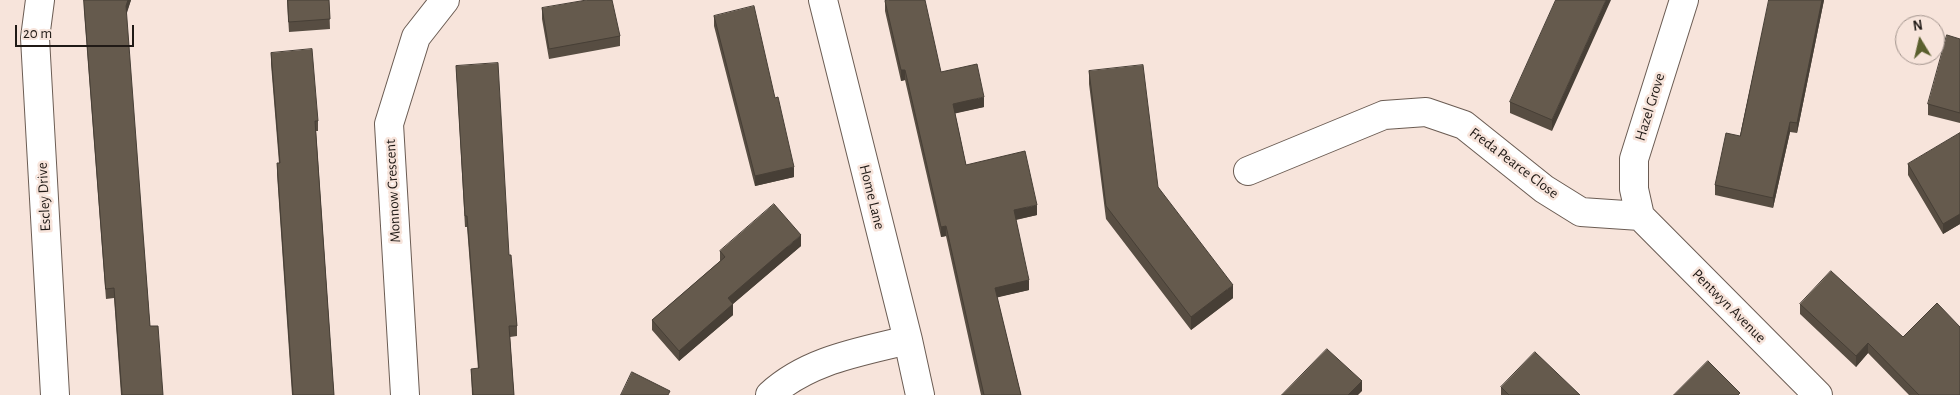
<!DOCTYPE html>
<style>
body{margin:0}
#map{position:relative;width:1960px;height:395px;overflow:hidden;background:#f7e4db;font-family:"Alegreya Sans",sans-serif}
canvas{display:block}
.north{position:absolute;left:1895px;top:15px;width:50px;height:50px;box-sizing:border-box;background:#f7e4db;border:1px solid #a1938c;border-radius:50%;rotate:351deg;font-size:14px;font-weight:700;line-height:20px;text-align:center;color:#201a16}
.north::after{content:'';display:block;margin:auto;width:18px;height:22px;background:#5a5f2d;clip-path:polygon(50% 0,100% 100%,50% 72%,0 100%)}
.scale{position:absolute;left:15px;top:25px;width:119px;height:22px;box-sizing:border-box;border:2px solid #201a16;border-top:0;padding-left:6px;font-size:15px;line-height:18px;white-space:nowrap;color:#201a16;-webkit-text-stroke:4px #f7e4db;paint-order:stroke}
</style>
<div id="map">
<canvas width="1960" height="395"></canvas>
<div class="north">N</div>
<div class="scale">20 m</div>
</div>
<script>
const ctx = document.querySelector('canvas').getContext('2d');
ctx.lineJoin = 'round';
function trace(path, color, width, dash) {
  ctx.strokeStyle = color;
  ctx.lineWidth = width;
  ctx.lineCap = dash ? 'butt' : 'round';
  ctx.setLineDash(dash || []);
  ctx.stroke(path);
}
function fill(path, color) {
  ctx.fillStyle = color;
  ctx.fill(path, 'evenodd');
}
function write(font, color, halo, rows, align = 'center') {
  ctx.font = font + ' "Alegreya Sans",sans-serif';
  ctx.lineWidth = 5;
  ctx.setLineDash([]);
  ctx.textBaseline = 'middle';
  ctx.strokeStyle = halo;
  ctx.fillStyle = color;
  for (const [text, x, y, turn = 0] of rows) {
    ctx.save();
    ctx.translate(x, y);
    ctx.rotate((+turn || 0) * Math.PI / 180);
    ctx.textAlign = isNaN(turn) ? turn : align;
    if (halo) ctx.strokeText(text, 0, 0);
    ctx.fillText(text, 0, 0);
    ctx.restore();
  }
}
const street = new Path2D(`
 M40,0L35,38L55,395
 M823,0L908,340L920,395
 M1248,171L1384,115L1426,112L1464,125L1544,189L1581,212L1640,216
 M1640,216L1818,395
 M1640,216L1634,189V159L1684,0
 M405,395L389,124L416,37L445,0
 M770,395C808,360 860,352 908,340`);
const wall = new Path2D(`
 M84,0H131L126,14L150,326L163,395H121L114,298L106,299L84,9Z
 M287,0H329L330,29L289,32Z
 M1556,0L1552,131L1510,113V102Z
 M1769,0H1824L1797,133L1790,132L1773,208L1715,195V185L1740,136Z
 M885,1L941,72L984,107L955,113L966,165L1037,215L1016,220L1029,290L997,297L1021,395H981L946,236L941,237L905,80L901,81L885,11Z
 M542,8L620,36V46L549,59L542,19Z
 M714,16L775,98L794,177L755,186L714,26Z
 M1960,39V123L1928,115V104Z
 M271,53L318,121V131H316L334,395H292L277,174V163H279L271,64Z
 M456,66L509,255L517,326V336L510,337L514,395H472L471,369H478L467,227H465Z
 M1089,71L1158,187L1233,298L1191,330L1106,219L1089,84Z
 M1960,133V224L1943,234L1908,175V164Z
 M801,246L733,304V315L679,361L652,330V320L720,261V251Z
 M1800,304L1960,395H1909L1868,353L1856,367L1800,314Z
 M1501,387L1580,395H1501Z`);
const shadedWall = new Path2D(`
 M128,0H131L126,16V6Z
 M1606,0H1611L1552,131V120Z
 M1822,0H1824L1797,133V123Z
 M901,70H905V80L901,81Z
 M984,97V107L953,114V104Z
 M1790,122V132L1773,208V198Z
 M794,167V177L755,186V176Z
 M1037,205V215L1014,220V210Z
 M1960,214V224L1943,234V224Z
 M946,226V236L941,237V227Z
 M801,235V246L728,308V298Z
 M1029,280V290L995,298V288Z
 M1233,285V298L1191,330V317Z
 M733,304V315L679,361V351Z
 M1868,343V353L1856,367V356Z
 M1362,381V391L1358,395H1348Z`);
const building = new Path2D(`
 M84,0H128L126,6L150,326H158L163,395H122L114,288L106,289Z
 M288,0H329L330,19L289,22Z
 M587,0H612L620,36L549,49L542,8Z
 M889,0H925L941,72L977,64L984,97L953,104L966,165L1025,151L1037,205L1014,210L1029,280L995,288L1021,395H984L946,226L941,227L905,70H901L885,1Z
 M1556,0H1606L1552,120L1510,102Z
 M1769,0H1822L1797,123L1790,122L1773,198L1715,185L1726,133L1740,136Z
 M754,6L775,98L778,97L794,167L755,176L714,16Z
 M1947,35L1960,39V113L1928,104Z
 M312,49L318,121H315L334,395H293L277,163H280L271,53Z
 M498,63L509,255H511L517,326H509L514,395H473L471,369L479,368L467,216H465L456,66Z
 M1143,65L1158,187L1233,285L1191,317L1106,206L1089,71Z
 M1960,133V214L1943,224L1908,164Z
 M774,204L801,235L728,298L733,304L679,351L652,320L725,257L720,251Z
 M1831,271L1903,337L1937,303L1960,327V395H1919L1868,343L1856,356L1800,304Z
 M1327,349L1362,381L1348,395H1282Z
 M1535,352L1580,395H1509L1501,387Z
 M1708,361L1740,393L1738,395H1674Z
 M632,372L670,391L668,395H621Z`);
const streetNames = [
 ["Hazel Grove",1650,107,-73],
 ["Freda Pearce Close",1514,163,37],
 ["Monnow Crescent",393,191,-93],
 ["Escley Drive",44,197,-93],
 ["Home Lane",872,197,76],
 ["Pentwyn Avenue",1729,306,45]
];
trace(street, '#6b5c53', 30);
trace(street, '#fff', 28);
fill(wall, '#574d42');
fill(shadedWall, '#473f36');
fill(building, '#655a4d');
trace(building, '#473f36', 1);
write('15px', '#201a16', '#f7e4db', streetNames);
</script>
